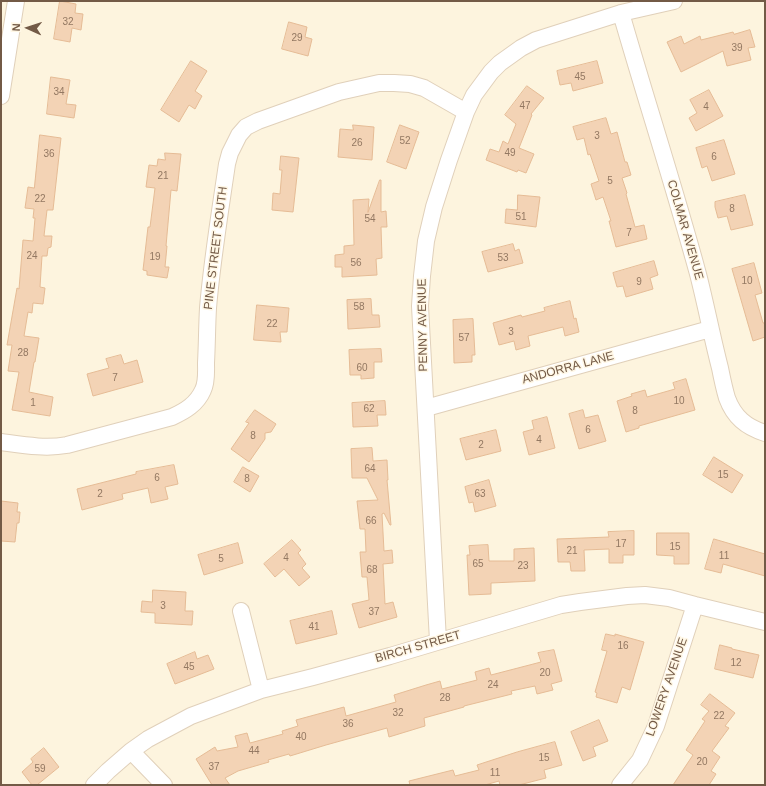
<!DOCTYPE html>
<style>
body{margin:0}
#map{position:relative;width:766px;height:786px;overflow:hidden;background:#fdf4de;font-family:Helvetica,sans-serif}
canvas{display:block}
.frame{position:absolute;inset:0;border:2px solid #735a46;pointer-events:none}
.north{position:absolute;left:8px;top:8px;width:40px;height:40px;-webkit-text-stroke:3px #fff7e5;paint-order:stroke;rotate:273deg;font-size:11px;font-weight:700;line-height:16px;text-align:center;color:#735a46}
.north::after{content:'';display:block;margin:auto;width:14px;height:18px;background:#735a46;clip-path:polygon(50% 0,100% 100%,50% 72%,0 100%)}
</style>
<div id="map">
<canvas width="766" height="786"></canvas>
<div class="frame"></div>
<div class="north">N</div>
</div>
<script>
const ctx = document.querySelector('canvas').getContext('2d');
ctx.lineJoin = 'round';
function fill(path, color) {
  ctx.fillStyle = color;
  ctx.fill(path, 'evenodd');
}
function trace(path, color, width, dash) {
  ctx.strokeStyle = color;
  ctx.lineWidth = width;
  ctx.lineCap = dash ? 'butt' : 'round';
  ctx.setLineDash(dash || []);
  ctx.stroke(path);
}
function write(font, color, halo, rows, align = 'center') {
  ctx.font = font + ' Helvetica,sans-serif';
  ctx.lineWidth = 3;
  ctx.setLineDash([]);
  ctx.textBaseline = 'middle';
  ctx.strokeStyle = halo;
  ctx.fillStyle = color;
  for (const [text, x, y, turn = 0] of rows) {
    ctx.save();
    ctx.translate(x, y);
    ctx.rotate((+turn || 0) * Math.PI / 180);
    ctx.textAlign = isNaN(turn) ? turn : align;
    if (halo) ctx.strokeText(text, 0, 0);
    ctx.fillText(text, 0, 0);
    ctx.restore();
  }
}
const building = new Path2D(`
 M60,1L76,4L75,13L83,14L81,30L72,28L70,42L54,39Z
 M289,22L307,27L305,37L312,39L308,56L282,49Z
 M750,30L755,47L748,48L751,60L727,66L723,51L681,72L667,42L681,36L684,44L700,36L701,40L733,32L734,34Z
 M191,61L207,71L195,91L202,96L195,109L189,105L179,122L161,110Z
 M597,61L603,83L573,91L571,83L560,85L557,71Z
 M51,77L70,80L66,104L76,105L74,118L47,114Z
 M527,86L544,98L531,114L532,115L519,148L534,154L526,173L518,170L517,172L486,160L490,149L499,152L503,141L508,144L516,124L505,115Z
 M709,90L723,116L696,131L689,118L697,113L690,100Z
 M606,118L611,134L617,132L625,162H627L631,175L622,178L627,193L626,194L635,227L644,225L647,239L616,247L609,221H611L603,197L596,200L591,184L599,181L590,154L588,155L584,138L577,140L573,127Z
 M353,125L374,127L372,160L338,157L340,129L353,130Z
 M400,125L419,132L406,169L387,162Z
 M40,135L61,138L53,210H47L44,236H52L51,247L48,248L47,256H42L40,287L45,288L43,304L33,303L32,313L28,312L24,336L39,338L35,362H34L29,392L53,397L50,416L12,410L19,372L8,371L12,345H7L17,288L19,289L23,240L33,241L35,218H33L34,209L25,208L28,187L34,188Z
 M724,140L735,174L712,181L707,166L702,168L696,148Z
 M165,153L181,154L177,191L171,190L166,246H167L165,267H169L167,278L147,275V271L143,270L148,227H150L155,188L146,187L149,165L157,166L158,159L165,160Z
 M281,156L299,158L293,212L272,210L273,193L280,194L282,170H280Z
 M380,180H381V212L386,211L387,227H381L382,258L376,259L377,275L342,277V267H335V255L344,254V246L354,245L353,200L369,199L368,212Z
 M518,195L540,197L536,227L505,223L506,209L517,210Z
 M745,195L753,225L731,230L727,216L718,218L715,207V202Z
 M513,244L515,251L519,249L523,263L488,272L482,252Z
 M654,261L658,275L650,278L653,289L626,297L623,286L617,287L613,273Z
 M754,263L762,293L755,295L763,323H765V337L753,341L732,269Z
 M371,299L372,315H379L380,327L348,329L347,300Z
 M570,301L574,319L576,318L579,332L565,336L563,327L528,336L530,346L516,350L514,341L499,345L493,323L521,315L522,317L545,311L544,308Z
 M257,305L289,308L287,332H280L281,342L254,340Z
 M473,319L475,355H472V362L454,363L453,320Z
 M381,349L382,362H374V378L361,379V375H350L349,350Z
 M121,355L124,364L137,360L143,382L93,396L87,374L109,368L106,359Z
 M686,379L695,410L639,426V428L626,432L617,401L632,396L631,394L645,390L647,397L675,389L673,383Z
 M385,401L386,415H377L378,426L353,427L352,403Z
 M255,410L276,424L271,432L265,433V439L249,462L231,449L249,423L246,422Z
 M583,410L585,418L598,415L606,441L579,449L569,414Z
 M547,417L555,448L529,455L523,432L534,429L532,421Z
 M496,430L501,451L466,460L460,439Z
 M372,448L373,461L387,460L388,480H387L391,525H390L384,513L382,514L384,551L392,550L393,563L383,564L385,604L393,602L397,617L359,628L352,604L369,600L367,577H362L360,552H366L365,529H360L357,501L378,500L367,478H352L351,449Z
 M714,457L743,475L732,493L703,475Z
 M174,465L178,484L165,487L168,499L151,503L148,488L122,494L123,499L82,510L77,489L136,474V472Z
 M243,467L259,476L250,492L234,482Z
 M489,480L496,506L475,512L473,502L469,503L465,487Z
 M1,501L18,503L17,512H20L19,523H17L15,542L1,541Z
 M634,531V555H623V563H609V549L584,550L585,571H571L570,562H558L557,539L609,537L608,532Z
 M657,533H689V564H674V556L657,555Z
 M714,539L765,554V576L723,564L721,573L705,569Z
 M292,540L301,550L298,553L306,564L302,568L310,577L299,586L284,569L275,577L264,564Z
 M238,543L243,563L204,575L198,555Z
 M488,545L489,561H514V549L534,548L535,581L491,583V594L469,595L467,555H470L469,546Z
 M153,590L186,592L185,611H193L192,625L155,623V613L141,612L142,601L152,602Z
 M332,611L337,634L296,644L290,621Z
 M606,634L615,636V634L644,642L630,690L622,687L617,703L596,697L597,693L595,692L607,651L602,650Z
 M720,645L732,648V649L759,655L753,678L715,669Z
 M554,650L562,681L551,684L553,690L537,694L535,686L511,691L512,694L464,706V707L424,718L425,726L389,737L387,728L326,745L290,756L289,754L268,760L269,762L238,771L225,778L230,785H212L196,759L215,747L217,751L238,747L235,736L247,733L250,743L283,734L282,731L298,726L296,720L344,707L346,716L396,702L394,695L426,685L440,681L442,689L477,680L475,672L489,668L491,675L541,662L538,653Z
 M195,652L197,659L208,655L214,669L175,684L167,664Z
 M710,694L735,713L725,726L729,728L712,751L720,757L711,771L716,774L709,785H673L693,755L686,750L705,721L702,719L709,711L701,705Z
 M599,720L608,741L593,747L596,756L583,761L571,732Z
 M555,742L562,765L544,770L546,778L519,785H500L499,781L485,785H410L409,781L453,770L455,776L479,770L477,765L517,752Z
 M44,748L59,767L37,785H32L22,772L33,762L31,759Z`);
const minor = new Path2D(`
 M621,13C646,100 674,186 698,274C706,305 712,337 720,368C722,378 724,388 727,398C734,417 746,427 765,433
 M1,96L16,1
 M426,408L710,329
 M1,442C23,445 45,449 67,445L172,417C185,411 197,404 203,390C207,382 206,371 206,363C207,345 207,326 208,308C212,260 220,212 227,164L230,153L239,135L246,127L258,121L339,92L379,83H394L410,84L424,88L466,112
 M241,611L261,690
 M438,641L420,306L422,276L426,241L434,207L449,160L466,112L474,95L491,72L500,63L521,48L536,40L621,13L674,1
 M131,751L164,785
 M94,785L108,771L131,751L148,739L191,716L261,690L313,677L390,656L561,605L580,602L627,596L645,595L669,598L695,605L765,622
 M620,785L640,760L656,726L695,605`);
const numberNames = [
 ["32",68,22],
 ["29",297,38],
 ["39",737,48],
 ["45",580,77],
 ["34",59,92],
 ["47",525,106],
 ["4",706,107],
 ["3",597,136],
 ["52",405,141],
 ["26",357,143],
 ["49",510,153],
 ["36",49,154],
 ["6",714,157],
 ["21",163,176],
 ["5",610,181],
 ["22",40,199],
 ["8",732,209],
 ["51",521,217],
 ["54",370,219],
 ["7",629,233],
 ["24",32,256],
 ["19",155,257],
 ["53",503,258],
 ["56",356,263],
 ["10",747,281],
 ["9",639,282],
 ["58",359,307],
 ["22",272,324],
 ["3",511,332],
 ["57",464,338],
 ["28",23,353],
 ["60",362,368],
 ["7",115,378],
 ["10",679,401],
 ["1",33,403],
 ["62",369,409],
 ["8",635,411],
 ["6",588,430],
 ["8",253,436],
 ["4",539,440],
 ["2",481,445],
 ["64",370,469],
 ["15",723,475],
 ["6",157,478],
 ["8",247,479],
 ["2",100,494],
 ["63",480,494],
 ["66",371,521],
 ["17",621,544],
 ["15",675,547],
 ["21",572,551],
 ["11",724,556],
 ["4",286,558],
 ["5",221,559],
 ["65",478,564],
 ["23",523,566],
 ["68",372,570],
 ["3",163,606],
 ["37",374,612],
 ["41",314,627],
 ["16",623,646],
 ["12",736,663],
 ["45",189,667],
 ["20",545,673],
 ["24",493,685],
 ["28",445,698],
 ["32",398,713],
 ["22",719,716],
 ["36",348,724],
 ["40",301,737],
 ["44",254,751],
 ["15",544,758],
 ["20",702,762],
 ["37",214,767],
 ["59",40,769],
 ["11",495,773]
];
const streetNames = [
 ["COLMAR AVENUE",685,230,74],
 ["PINE STREET SOUTH",216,248,-83],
 ["PENNY AVENUE",423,325,-91],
 ["ANDORRA LANE",568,368,-15],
 ["BIRCH STREET",418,647,-16],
 ["LOWERY AVENUE",667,687,-71]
];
fill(building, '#f3d3b5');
trace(building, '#e5bb95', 1);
trace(minor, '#e0d0ba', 18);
trace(minor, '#fff', 16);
write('10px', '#937862', null, numberNames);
write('12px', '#735a46', '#fff7e5', streetNames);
</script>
